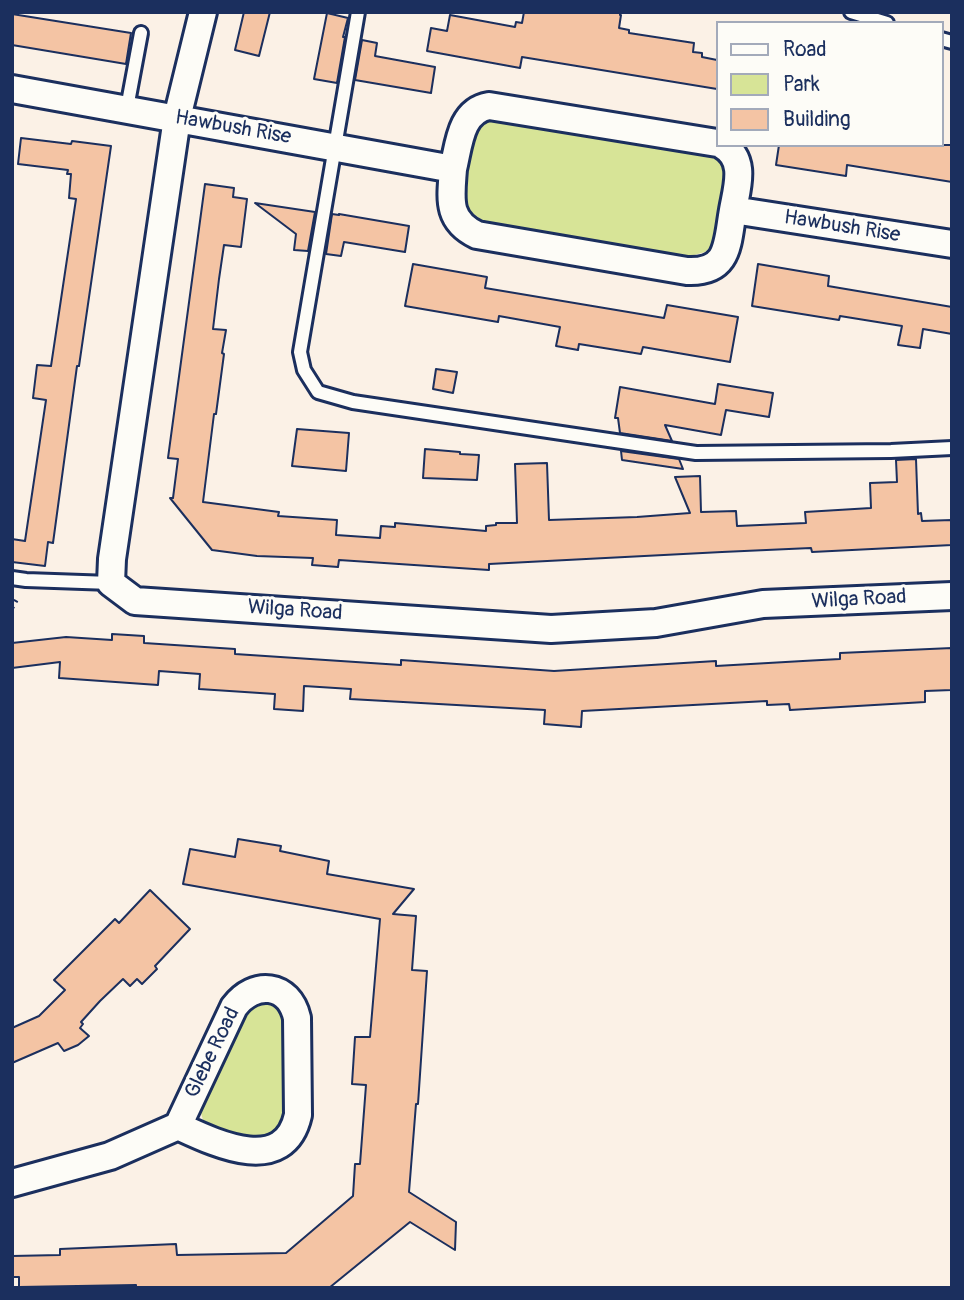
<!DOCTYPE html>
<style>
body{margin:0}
#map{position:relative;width:964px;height:1300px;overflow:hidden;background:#fbf1e6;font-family:Pangolin,sans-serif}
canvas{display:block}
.frame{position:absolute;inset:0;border:14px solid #1b2f5e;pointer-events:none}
.legend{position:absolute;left:716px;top:21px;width:228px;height:126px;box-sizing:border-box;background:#fdfcf7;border:2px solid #a3aaba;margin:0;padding:9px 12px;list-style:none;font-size:21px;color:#1b2f5e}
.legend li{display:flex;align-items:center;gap:14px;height:35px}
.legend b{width:35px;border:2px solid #a3aaba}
</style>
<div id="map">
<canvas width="964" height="1300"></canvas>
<div class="frame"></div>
<ul class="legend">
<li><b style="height:9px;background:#fdfcf7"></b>Road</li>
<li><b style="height:19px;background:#d7e497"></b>Park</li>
<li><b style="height:19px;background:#f4c4a4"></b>Building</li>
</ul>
</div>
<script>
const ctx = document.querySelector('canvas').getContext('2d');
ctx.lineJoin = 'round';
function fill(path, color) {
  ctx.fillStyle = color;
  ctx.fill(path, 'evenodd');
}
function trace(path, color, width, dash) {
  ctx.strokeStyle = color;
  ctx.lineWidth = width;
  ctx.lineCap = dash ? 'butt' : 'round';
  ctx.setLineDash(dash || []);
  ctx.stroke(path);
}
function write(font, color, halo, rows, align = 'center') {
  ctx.font = font + ' Pangolin,sans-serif';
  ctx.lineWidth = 6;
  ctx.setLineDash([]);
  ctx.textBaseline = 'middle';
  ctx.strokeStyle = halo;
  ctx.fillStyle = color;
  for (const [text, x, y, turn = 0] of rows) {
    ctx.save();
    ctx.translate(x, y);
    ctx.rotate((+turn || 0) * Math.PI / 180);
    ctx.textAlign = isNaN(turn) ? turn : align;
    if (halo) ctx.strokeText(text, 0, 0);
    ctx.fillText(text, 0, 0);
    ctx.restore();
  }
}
const green = new Path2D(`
 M492,119L718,157L723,161L729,175L717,241L705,252L687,257L484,221L469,211L463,196L474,137L483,122Z
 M265,998L287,1012L290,1111L277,1135L256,1141L216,1130L208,1126L203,1120L200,1110L243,1011Z`);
const building = new Path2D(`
 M244,12H270L259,56L235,50Z
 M524,12H620V15H621L619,28L629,30V33L694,43L693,52L702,53V57L717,60V89L522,57L520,68L427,51L431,28L447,31L450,15L515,27L516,22L522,23Z
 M327,13L348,18L343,37H345L337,83L314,79Z
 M12,14L131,33L126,64L12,45Z
 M362,40L377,43L375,56L435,67L431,93L355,80Z
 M21,138L71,144L72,141L111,146L79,366H77L53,543L48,542L45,566L12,562V539L25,541L46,400L33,398L37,365L51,366L76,199L69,198L71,174H67L68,170L18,164Z
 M779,145H952V182L847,165L846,176L776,165Z
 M205,184L234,188L233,197L247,199L241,247L224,245L219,279L213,329L226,330L222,353L224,354L216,414H214L203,502L279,512L278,516L337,520L336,535L380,538L381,526L395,527V523L486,531V526L496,525V523H517L515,464L547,463L549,520L637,517L690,513L675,477L700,476L701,512L736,511L737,526L806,523L805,512L871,508L870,483L897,482L896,460L916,459L918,514L921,513L922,521L952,520V545L812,552L811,548L722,552L489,564V570L339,560L338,567L312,565L313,558L257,556L212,550L170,498H173L178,459L168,458Z
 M255,203L315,212L308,251L294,250L296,234Z
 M332,214L339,215V214L409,226L405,252L344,242L341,256L326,254Z
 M413,264L487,277L485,288L664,318L667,305L738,317L730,362L643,347L641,354L579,344L578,350L556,346L560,327L499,316L498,322L405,306Z
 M758,264L829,276L828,286L952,307V334L923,329L920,348L898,345L902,326L840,316L839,320L752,306Z
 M436,369L457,372L453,393L433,389Z
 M718,384L773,393L769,417L726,410L721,435L665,425L672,441L620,433L618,418H615L620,387L715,404Z
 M297,429L349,433L346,471L292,466Z
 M425,449L460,452V454L479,455L477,480L423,478Z
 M621,451L679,459L683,469L622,460Z
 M112,634L144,636V643L235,649V654L401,665V660L554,671L716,661V666L803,661L840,659V653L952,648V690L925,691V702L790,710L789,704L767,705V701L582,711L581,727L544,724L545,710L350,699L351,689L304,686L303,711L274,709L275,694L199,689L200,674L159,671L158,685L59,678L60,662L12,668V643L66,637L112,640Z
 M238,839L281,846L280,851L329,861L327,874L414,889L393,914L416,916L412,970L427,971L418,1104H416L409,1192L456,1222L455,1250L410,1222L329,1288H136V1285L19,1287V1277H12V1256L60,1255V1249L176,1244L177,1255L286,1253L353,1196L355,1164H360L366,1085L352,1084L355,1037H370L380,919L183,884L190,849L235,857Z
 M150,890L190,929L155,966L157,969L142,984L137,979L130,986L123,979L100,1001L81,1022L83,1024L80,1028L89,1036L78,1045L64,1051L58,1043L12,1063V1028L39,1016L65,990L54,980L115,919L119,923Z`);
const path = new Path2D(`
 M12,608L18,597`);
const lane = new Path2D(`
 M358,12L300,352L304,370L318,392L353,402L696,453L891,451L952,448
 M851,12L887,23
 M941,39L952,42
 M127,108L141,33
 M12,578L26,580L111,583`);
const street = new Path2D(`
 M203,12L177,118L112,559L111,583L135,601L551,629L656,623L763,604L952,596
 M12,89L453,169C459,145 460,111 489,106L717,143
 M722,145C747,159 737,187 733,210L952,244
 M453,169C451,198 446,220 477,235L687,271C730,273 727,243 733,210
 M12,1183L110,1156L178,1126L234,1007C254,980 289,983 297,1018L298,1115C284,1177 215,1143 178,1126`);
const streetNames = [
 ["Hawbush Rise",233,128,10],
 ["Hawbush Rise",842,227,9],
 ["Wilga Road",859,600,-3],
 ["Wilga Road",295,611,4],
 ["Glebe Road",213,1053,-64]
];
fill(green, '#d7e497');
fill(building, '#f4c4a4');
trace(building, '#1b2f5e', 2);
trace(lane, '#1b2f5e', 18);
trace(street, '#1b2f5e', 32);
trace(path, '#1b2f5e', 4.5, [2, 5]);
trace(lane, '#fdfcf7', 12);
trace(street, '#fdfcf7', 26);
write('21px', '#1b2f5e', '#fdfcf7', streetNames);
</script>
